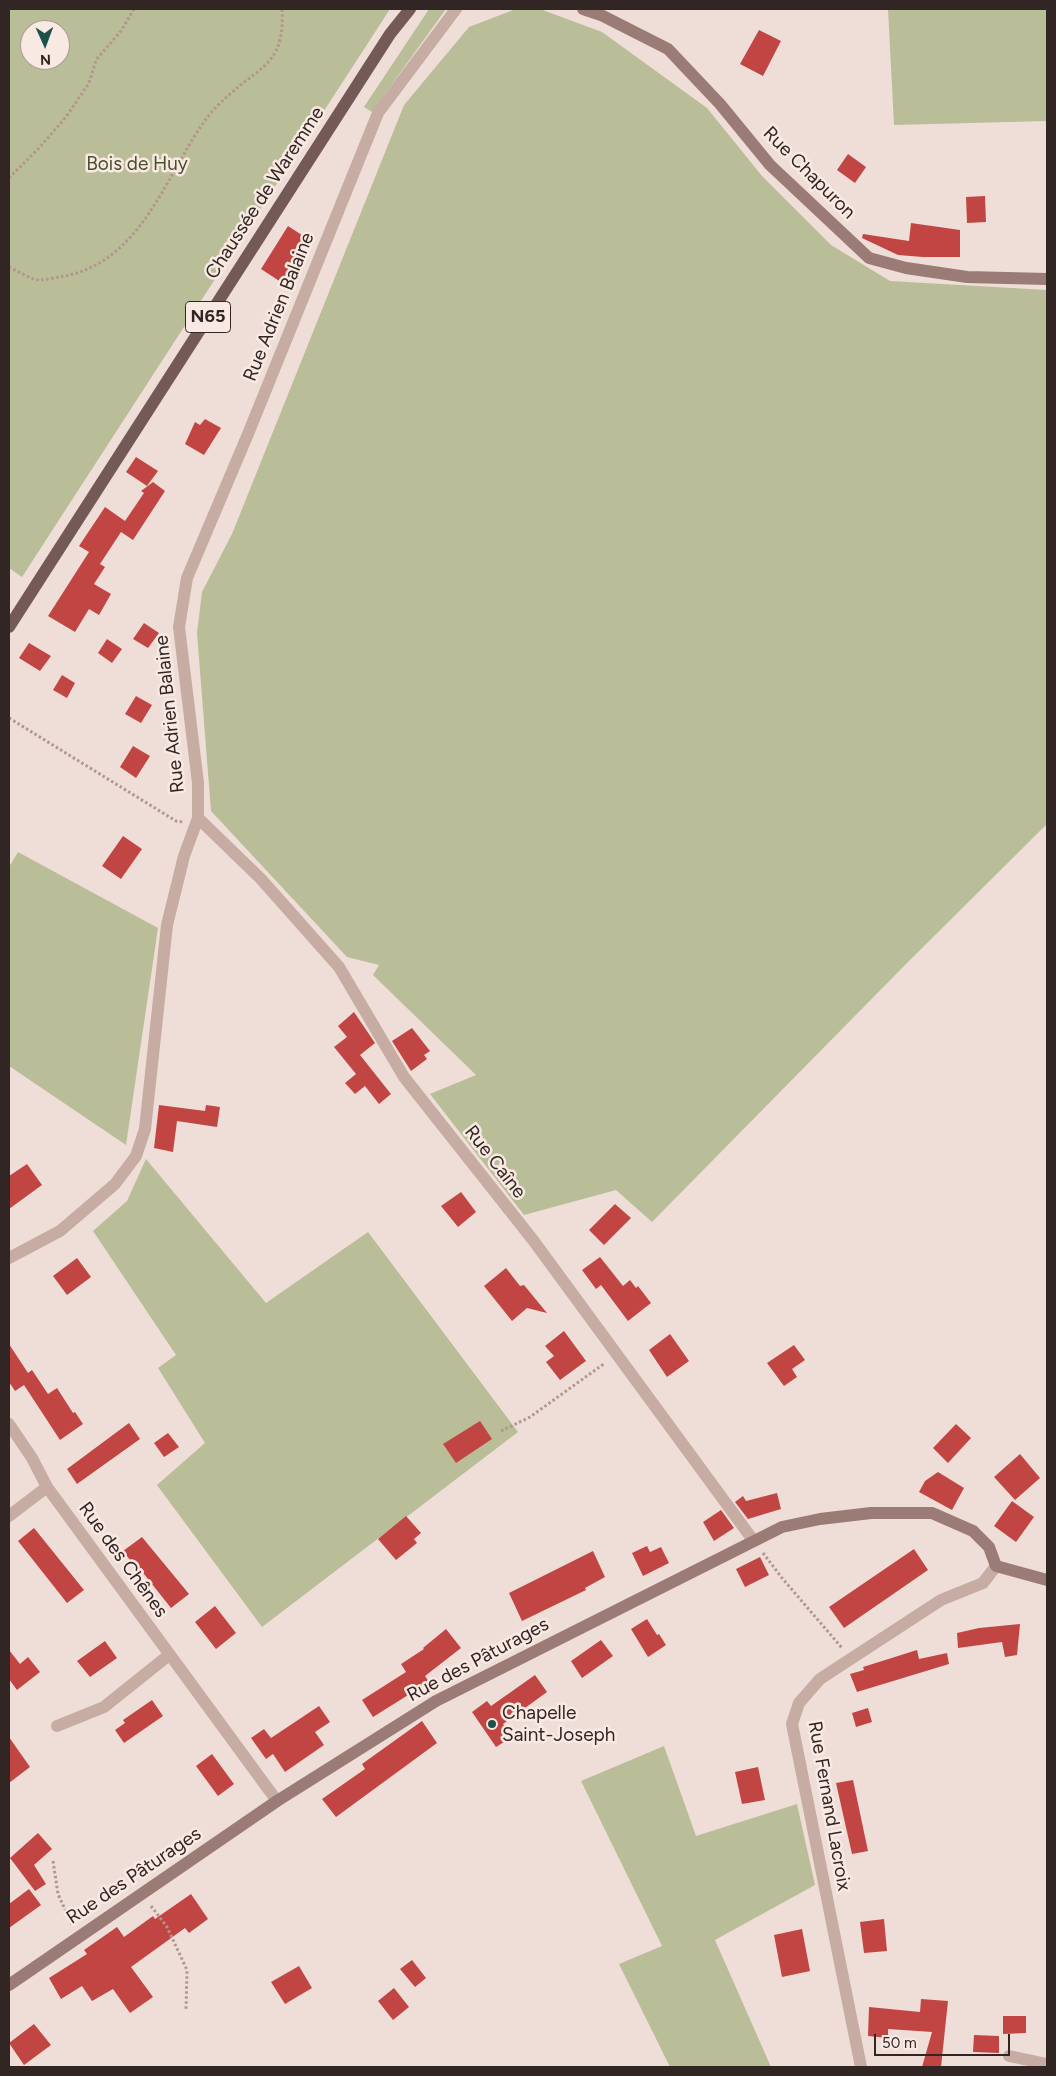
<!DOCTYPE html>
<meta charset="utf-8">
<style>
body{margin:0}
#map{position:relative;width:1056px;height:2076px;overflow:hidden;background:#efded7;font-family:Figtree,sans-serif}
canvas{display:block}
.frame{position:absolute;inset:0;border:10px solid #322625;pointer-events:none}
.north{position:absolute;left:20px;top:20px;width:50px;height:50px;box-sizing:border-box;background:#f8e9e2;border:1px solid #a99b96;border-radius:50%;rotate:178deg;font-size:14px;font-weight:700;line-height:20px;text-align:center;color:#322625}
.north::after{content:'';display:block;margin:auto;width:18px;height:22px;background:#1d5149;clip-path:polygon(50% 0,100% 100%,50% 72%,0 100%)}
.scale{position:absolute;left:874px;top:2034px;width:136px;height:22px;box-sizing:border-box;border:2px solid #322625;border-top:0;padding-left:6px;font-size:15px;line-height:18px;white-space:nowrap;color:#322625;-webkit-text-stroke:4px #f8e9e2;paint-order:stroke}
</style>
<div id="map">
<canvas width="1056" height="2076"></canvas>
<div class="frame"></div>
<div class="north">N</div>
<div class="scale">50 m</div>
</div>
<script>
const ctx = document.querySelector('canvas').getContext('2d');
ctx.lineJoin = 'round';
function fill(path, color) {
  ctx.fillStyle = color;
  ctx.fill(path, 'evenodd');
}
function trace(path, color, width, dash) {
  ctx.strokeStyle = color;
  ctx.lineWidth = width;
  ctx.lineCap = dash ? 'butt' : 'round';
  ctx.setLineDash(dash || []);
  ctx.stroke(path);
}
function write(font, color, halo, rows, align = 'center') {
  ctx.font = font + ' Figtree,sans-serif';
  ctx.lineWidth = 5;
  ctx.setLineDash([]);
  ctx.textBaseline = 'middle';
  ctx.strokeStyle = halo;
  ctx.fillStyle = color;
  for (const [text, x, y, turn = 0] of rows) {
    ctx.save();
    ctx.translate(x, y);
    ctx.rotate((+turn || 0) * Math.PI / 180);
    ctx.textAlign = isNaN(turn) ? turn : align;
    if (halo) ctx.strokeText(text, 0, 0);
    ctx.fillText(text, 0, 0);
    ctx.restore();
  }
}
const green = new Path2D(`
 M9,9H390L22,577L9,568ZM30,30H60V60H30Z
 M429,9H446L372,112L364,107Z
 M516,9H540L602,32L707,108L762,176L831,245L890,281L1047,290V824L908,962L652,1222L616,1190L524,1215L430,1094L476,1075L373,975L379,965L347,957L211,811L197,633L202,592L232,534L404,105L469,27Z
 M888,9H1047V121L894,125Z
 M18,852L158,928L126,1145L9,1066V867Z
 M146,1159L266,1303L368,1232L518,1432L262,1627L157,1485L205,1443L158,1368L176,1355L93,1231L127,1201Z
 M664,1746L696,1836L797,1804L815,1885L715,1940L771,2067H670L619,1964L662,1946L581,1781Z`);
const building = new Path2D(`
 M759,30L781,41L763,76L740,64Z
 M848,154L866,167L855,183L837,170Z
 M985,196L986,222L967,223L966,197Z
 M911,223L960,230V257H923L898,255L862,238L863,234L909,241Z
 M288,226L308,239L293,264L299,268L287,286L261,269Z
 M205,419L221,428L204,455L185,444L195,422L200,425Z
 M136,457L158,471L147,486L126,472Z
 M153,482L165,491L133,540L121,532L100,564L105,567L94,584L111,594L99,615L89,609L75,632L48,616L89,552L79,546L105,507L125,521L144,493L141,491Z
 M144,623L159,633L148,648L133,639Z
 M107,639L122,649L112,663L98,653Z
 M29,643L51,656L40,671L19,658Z
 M62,675L75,683L67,698L53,690Z
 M136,696L152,705L141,723L125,714Z
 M133,746L150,756L136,778L120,767Z
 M123,836L142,849L121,879L102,866Z
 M354,1012L375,1043L360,1055L391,1094L379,1104L365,1086L355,1094L345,1083L356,1074L334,1047L347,1037L338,1026Z
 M412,1028L430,1051L424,1055L427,1059L411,1071L392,1041Z
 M159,1105L205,1111L206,1105L220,1107L217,1127L177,1121L173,1152L154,1148Z
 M27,1164L42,1185L9,1209V1176Z
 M461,1192L476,1212L458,1227L441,1206Z
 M615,1204L631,1218L604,1245L589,1230Z
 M600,1257L623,1286L630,1280L636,1288L638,1286L651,1303L628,1321L601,1285L596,1289L582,1270Z
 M77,1258L91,1277L67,1295L53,1276Z
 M506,1268L520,1286L524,1285L547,1313L527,1308L512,1321L484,1286Z
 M564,1331L586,1361L560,1380L546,1362L554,1356L545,1346Z
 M670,1334L689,1361L667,1377L649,1350Z
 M9,1344L28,1373L32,1370L48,1394L57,1388L73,1413L75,1412L83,1424L60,1440L24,1385L15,1391L9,1382Z
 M794,1345L805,1360L792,1369L797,1377L784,1386L767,1363Z
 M480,1421L492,1439L456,1463L443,1444Z
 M129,1423L140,1439L77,1484L67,1469Z
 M956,1424L971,1438L948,1463L933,1448Z
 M168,1433L179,1447L164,1457L154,1443Z
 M1020,1454L1040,1478L1015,1500L994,1477Z
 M938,1472L964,1488L952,1510L919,1492L925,1481Z
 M777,1493L781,1509L748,1519L735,1502L743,1496L746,1501Z
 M1012,1501L1034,1517L1016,1542L994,1526Z
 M721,1510L734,1528L714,1541L703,1522Z
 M406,1516L421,1533L414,1539L417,1543L396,1560L378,1539Z
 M34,1528L84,1590L67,1603L18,1541Z
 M142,1537L189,1594L171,1608L140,1569L138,1570L123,1551Z
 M647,1546L650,1552L661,1547L669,1563L643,1576L632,1553Z
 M914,1549L928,1570L844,1628L829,1607Z
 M593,1551L605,1577L585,1588L586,1590L522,1621L509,1593Z
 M760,1557L769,1575L745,1587L736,1569Z
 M215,1606L236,1633L216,1649L195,1622Z
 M647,1619L657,1635L659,1634L666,1645L648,1657L631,1629Z
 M1020,1624L1017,1655L1005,1657L1002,1642L958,1648L957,1633L979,1628Z
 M446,1629L461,1648L425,1676L429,1682L373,1717L362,1700L406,1672L401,1664L424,1649L423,1648Z
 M601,1640L613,1656L582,1678L571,1661Z
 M105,1641L117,1658L90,1677L77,1661Z
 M9,1650L20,1664L28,1657L40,1672L17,1690L9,1679Z
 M917,1650L919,1659L947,1653L949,1664L857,1692L850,1674L864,1670L863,1667Z
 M535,1675L547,1692L503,1724L512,1737L496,1747L472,1712L487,1701L491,1706Z
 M152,1700L163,1716L124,1743L115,1730L125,1723L123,1720Z
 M319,1706L330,1722L315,1732L324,1745L285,1772L273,1754L266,1759L251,1738L264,1729L271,1738Z
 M868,1708L872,1722L856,1727L852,1713Z
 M422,1721L437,1743L336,1817L322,1799L365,1769L362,1764Z
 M9,1737L30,1767L9,1783Z
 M212,1754L234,1784L218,1796L196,1766Z
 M758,1767L765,1800L742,1804L735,1772Z
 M853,1780L868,1851L852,1854L836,1783Z
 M38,1833L52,1849L34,1865L46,1884L35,1891L10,1858Z
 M29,1889L41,1905L9,1928V1904Z
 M191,1894L208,1919L189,1933L185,1928L131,1967L153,1997L130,2013L113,1989L92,2001L82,1986L61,1999L49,1978L87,1954L84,1950L117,1927L124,1937L153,1916L155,1919Z
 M884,1919L887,1951L864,1953L860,1922Z
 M802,1929L810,1971L782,1977L774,1935Z
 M412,1960L426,1978L415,1987L400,1969Z
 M299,1966L312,1988L285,2004L271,1982Z
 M394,1988L409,2007L393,2020L378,2001Z
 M921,1999L948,2001L941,2067H922L932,2032L888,2029V2038L868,2036L869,2007L920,2012Z
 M1003,2016H1026V2033L1003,2034Z
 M34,2024L51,2045L24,2065L9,2043Z
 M974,2035L999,2036V2053L973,2052Z`);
const path = new Path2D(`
 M9,178L39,148L66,117L89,83L96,60L121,31L134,9
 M9,267C18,271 31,280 40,280C46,280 53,278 59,277C140,265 163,180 204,122C212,110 225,98 236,89C250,76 271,66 278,46C282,36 283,20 282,9
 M9,718L176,821L183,822
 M501,1431L530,1417L605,1363
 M763,1553L782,1578L842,1648
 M53,1861L58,1894L72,1925
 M151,1906L167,1927L187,1970L186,2010`);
const street = new Path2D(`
 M198,818L261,879L339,967L404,1077L533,1240L753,1540
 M9,1258L60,1231L115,1184L136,1156L145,1129L167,925L184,856L198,818V783L179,627L187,578L248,434L378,113L456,9
 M9,1424L32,1458L47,1487L277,1801
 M9,1516L47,1487
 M57,1726L104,1707L169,1655
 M1009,2056L1047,2064
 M861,2067L792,1724L799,1703L820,1679L941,1600L983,1583L996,1566`);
const secondary = new Path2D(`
 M583,9L601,15L668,49L720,104L770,165L869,258L906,268L967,277L1047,279
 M9,1985L277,1801L436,1701L782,1527L820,1519L871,1513H932L973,1531L989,1547L996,1566L1047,1580`);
const primary = new Path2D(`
 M9,627L390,34L410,9`);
const markers = [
 [492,1724,5,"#1d5149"]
];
const shields = [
 [208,317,45]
];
const shieldNames = [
 ["N65",208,317]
];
const parkNames = [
 ["Bois de Huy",137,164]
];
const streetNames = [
 ["Rue Chapuron",809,173,45],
 ["Chaussée de Waremme",265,193,-57],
 ["Rue Adrien Balaine",279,307,-68],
 ["Rue Adrien Balaine",170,714,-96],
 ["Rue Caîne",495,1162,52],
 ["Rue des Chênes",123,1560,54],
 ["Rue des Pâturages",478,1660,-28],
 ["Rue Fernand Lacroix",829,1806,80],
 ["Rue des Pâturages",134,1876,-34]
];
const poiNames = [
 ["Chapelle",502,1713],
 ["Saint-Joseph",502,1735]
];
fill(green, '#b9bd98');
fill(building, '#c14643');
trace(path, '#b2968e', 3, [2.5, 2.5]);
trace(street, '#c6aca3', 12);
trace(secondary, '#9a7b75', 12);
trace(primary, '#735a56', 12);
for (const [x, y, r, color] of markers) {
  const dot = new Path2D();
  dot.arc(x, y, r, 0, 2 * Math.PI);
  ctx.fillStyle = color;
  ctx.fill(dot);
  trace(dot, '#f8e9e2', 2);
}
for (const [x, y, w] of shields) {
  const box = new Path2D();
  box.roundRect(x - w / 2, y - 15.5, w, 31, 4);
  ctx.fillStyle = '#f8e9e2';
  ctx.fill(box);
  trace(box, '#322625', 1);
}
write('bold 18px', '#322625', null, shieldNames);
write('19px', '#494f2a', '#f8e9e2', parkNames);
write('19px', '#322625', '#f8e9e2', streetNames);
write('19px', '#322625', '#f8e9e2', poiNames, 'left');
</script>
